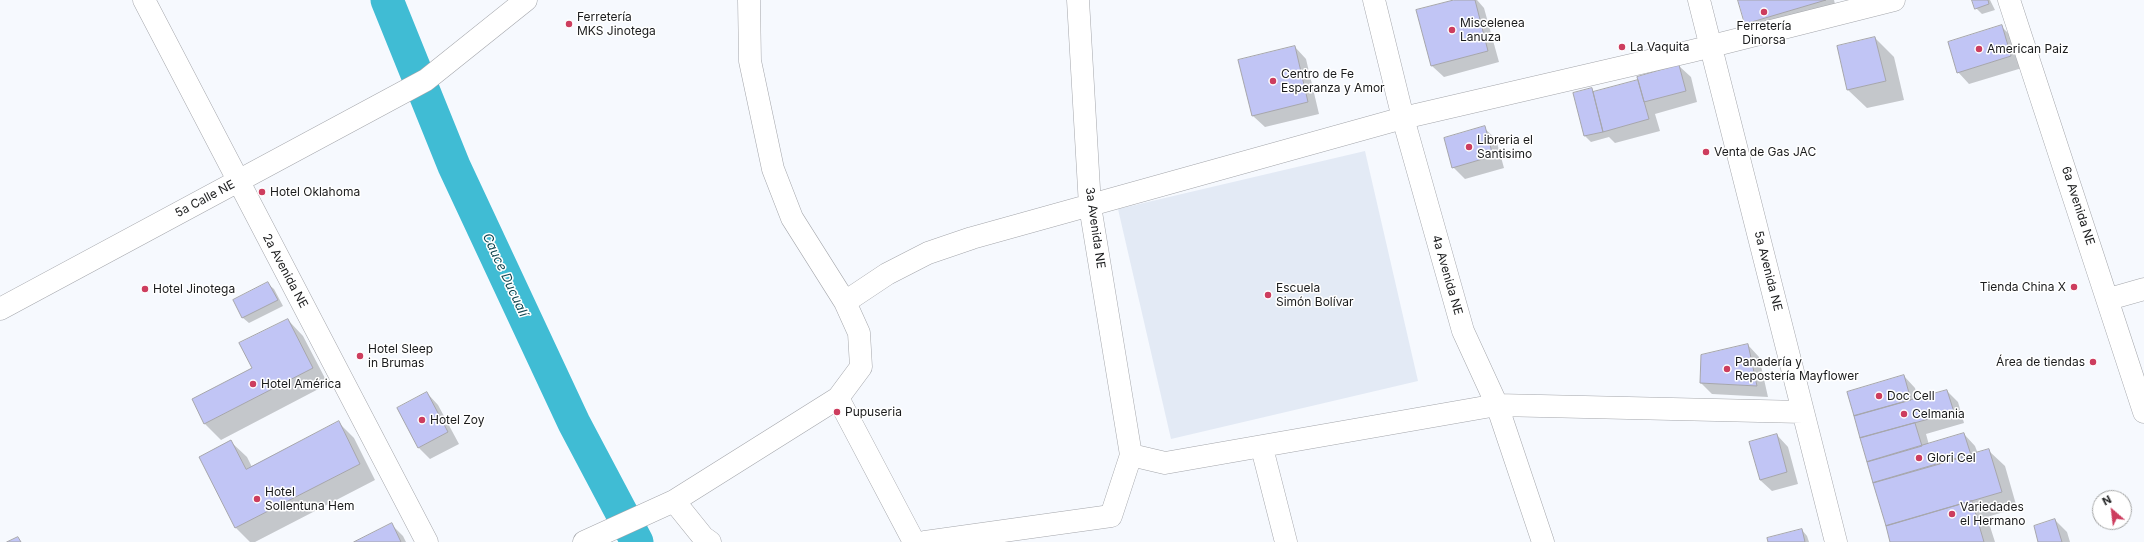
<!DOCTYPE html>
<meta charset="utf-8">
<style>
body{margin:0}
#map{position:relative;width:2144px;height:542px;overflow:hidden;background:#f6f9fe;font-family:Inter,sans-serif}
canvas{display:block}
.north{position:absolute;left:2092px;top:490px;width:40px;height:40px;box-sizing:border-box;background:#fff;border:1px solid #a3a4a4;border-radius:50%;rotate:332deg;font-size:11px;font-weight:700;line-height:16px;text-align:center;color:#1a1b1c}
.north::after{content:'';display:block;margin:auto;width:14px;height:18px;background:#cd3d5e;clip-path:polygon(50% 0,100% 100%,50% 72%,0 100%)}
</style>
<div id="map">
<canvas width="2144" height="542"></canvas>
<div class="north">N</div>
</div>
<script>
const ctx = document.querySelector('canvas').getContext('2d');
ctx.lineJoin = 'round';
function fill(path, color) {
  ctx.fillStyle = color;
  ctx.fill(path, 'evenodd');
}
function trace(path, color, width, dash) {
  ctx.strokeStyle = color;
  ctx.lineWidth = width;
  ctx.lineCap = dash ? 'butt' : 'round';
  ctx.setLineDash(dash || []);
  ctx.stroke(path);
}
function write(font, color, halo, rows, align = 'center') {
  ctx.font = font + ' Inter,sans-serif';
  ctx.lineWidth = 3;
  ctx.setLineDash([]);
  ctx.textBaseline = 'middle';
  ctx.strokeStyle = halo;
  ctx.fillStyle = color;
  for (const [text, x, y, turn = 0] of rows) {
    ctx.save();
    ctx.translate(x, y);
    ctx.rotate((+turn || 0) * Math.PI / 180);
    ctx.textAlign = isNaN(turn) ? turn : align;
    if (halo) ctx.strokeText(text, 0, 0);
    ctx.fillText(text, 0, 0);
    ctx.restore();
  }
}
const built = new Path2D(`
 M1365,151L1418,381L1171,439L1118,209Z`);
const shadow = new Path2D(`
 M1458,0H1477L1484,8L1499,62L1444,77L1432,66L1418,11Z
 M1739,0H1834L1837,12L1757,35L1746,23Z
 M1974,0H1990L1995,10L1982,14L1976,8Z
 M2001,26L2013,38L2022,68L1969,84L1958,72Z
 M1875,38L1894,57L1904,100L1867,108L1848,90Z
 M1295,47L1306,59L1319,114L1265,127L1253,116Z
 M1679,66L1691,77L1697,102L1655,114L1660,131L1615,143L1609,137L1591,142L1585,136L1574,94L1591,89L1595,93L1640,81Z
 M1484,128L1496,139L1504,168L1465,179L1453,167Z
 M268,284L274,289L283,306L249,323L243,318L235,301Z
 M288,320L303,336L328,384L221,440L205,424L193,400L253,369Z
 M1748,345L1759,357L1768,397L1712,394L1701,383Z
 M1904,376L1915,388L1918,399L1947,391L1958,402L1964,423L1926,434L1929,445L1964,434L1975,446L1978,454L1989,451L2005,466L2017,508L1987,517L1995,542H1891L1848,392Z
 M427,393L438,405L459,444L430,459L419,448L398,408Z
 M338,422L354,438L375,480L255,542H250L236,528L200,458L231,442L247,457L252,467Z
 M1777,435L1788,447L1798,484L1772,491L1760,480Z
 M2055,520L2067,532L2070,542H2039Z
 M391,524L403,536L406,542H356Z
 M1802,530L1807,536L1809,542H1769Z`);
const canal = new Path2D(`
 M387,0L454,166L574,423L637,542`);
const building = new Path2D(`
 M1454,0H1475L1488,51L1431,66L1416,10Z
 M1738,0H1826L1745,24Z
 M1972,0H1988L1989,4L1975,9Z
 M2002,25L2011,56L1957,73L1948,42Z
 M1875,37L1886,81L1847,90L1837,46Z
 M1295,46L1308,102L1252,116L1238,60Z
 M1679,65L1686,91L1644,102L1637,77Z
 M1638,80L1649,119L1603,132L1593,92Z
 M1592,88L1603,132L1584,136L1573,93Z
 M1485,126L1493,156L1452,168L1444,138Z
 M268,282L278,300L242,318L233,300Z
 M288,319L313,368L204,424L192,399L252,368L239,343Z
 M1748,344L1757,386L1700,383L1701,355Z
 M1904,375L1911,400L1854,416L1847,392Z
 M1947,390L1954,412L1860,438L1854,416Z
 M427,392L448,432L418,448L397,408Z
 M339,421L360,464L235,528L199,457L231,440L246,469Z
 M1915,423L1922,446L1867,462L1860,438Z
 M1964,433L1971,455L1873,483L1867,462Z
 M1777,434L1787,472L1760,480L1749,442Z
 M1989,449L2002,492L1886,526L1873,483Z
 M1972,501L1984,542H1890L1886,526Z
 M2055,519L2062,542H2038L2034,526Z
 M392,523L401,542H354Z
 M1802,529L1805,542H1768L1767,538Z
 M18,537L21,542H7Z`);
const minor = new Path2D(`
 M144,0L427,542
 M1374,0L1403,118L1463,331L1497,405L1543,542
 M1699,0L1836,542
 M2009,0L2144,412
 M2109,299L2144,289
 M845,302L887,274L928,253L972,238L1403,118L1692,51L1894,0
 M0,309L426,80L526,0
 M838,398L914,542
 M1262,448L1286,542
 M1131,455L1165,463L1497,405L1803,412
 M674,501L703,537L710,542
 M584,542L674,501L838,398L861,367L859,333L845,302L792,218L773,169L750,61L749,0
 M925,542L1111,516L1131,455L1090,206L1078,0`);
const markers = [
 [1764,12,4,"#cd3d5e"],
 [569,24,4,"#cd3d5e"],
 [1452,30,4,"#cd3d5e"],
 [1622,47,4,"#cd3d5e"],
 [1979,49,4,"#cd3d5e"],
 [1273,81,4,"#cd3d5e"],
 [1469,147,4,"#cd3d5e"],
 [1706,152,4,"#cd3d5e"],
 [262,192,4,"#cd3d5e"],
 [2074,287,4,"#cd3d5e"],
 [145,289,4,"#cd3d5e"],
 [1268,295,4,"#cd3d5e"],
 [360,356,4,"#cd3d5e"],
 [2093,362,4,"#cd3d5e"],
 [1727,369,4,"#cd3d5e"],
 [253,384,4,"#cd3d5e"],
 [1879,396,4,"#cd3d5e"],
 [837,412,4,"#cd3d5e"],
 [1904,414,4,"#cd3d5e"],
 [422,420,4,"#cd3d5e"],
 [1919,458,4,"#cd3d5e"],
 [257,499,4,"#cd3d5e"],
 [1952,514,4,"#cd3d5e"]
];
const poiNames = [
 ["Ferretería",577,17],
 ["MKS Jinotega",577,31],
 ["Miscelenea",1460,23],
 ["Lanuza",1460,37],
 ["Ferretería",1764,26,"center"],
 ["Dinorsa",1764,40,"center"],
 ["La Vaquita",1630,47],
 ["American Paiz",1987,49],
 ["Centro de Fe",1281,74],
 ["Esperanza y Amor",1281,88],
 ["Libreria el",1477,140],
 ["Santisimo",1477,154],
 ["Venta de Gas JAC",1714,152],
 ["Hotel Oklahoma",270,192],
 ["Tienda China X",2066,287,"right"],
 ["Escuela",1276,288],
 ["Simón Bolívar",1276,302],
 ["Hotel Jinotega",153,289],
 ["Hotel Sleep",368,349],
 ["in Brumas",368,363],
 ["Panadería y",1735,362],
 ["Repostería Mayflower",1735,376],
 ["Área de tiendas",2085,362,"right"],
 ["Hotel América",261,384],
 ["Doc Cell",1887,396],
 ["Pupuseria",845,412],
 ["Celmania",1912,414],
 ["Hotel Zoy",430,420],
 ["Glori Cel",1927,458],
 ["Hotel",265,492],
 ["Sollentuna Hem",265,506],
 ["Variedades",1960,507],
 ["el Hermano",1960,521]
];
const streetNames = [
 ["5a Calle NE",205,199,-28],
 ["6a Avenida NE",2078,206,72],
 ["3a Avenida NE",1095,228,82],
 ["2a Avenida NE",285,271,62],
 ["5a Avenida NE",1768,271,76],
 ["4a Avenida NE",1447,275,74]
];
const waterNames = [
 ["Cauce Ducualí",505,275,65]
];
fill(built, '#e3eaf5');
fill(shadow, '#0003');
trace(canal, '#40bcd4', 33);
fill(building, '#c1c5f5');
trace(building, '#a6a6ab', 1);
trace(minor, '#a4a6ab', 23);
trace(minor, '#fff', 22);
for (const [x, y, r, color] of markers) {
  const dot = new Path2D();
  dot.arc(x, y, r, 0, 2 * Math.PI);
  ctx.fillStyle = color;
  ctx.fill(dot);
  trace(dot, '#fff', 1.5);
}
write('12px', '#1a1b1c', '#fff', poiNames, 'left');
write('12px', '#1a1b1c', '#fff', streetNames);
write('italic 13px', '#124751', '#fff', waterNames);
</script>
